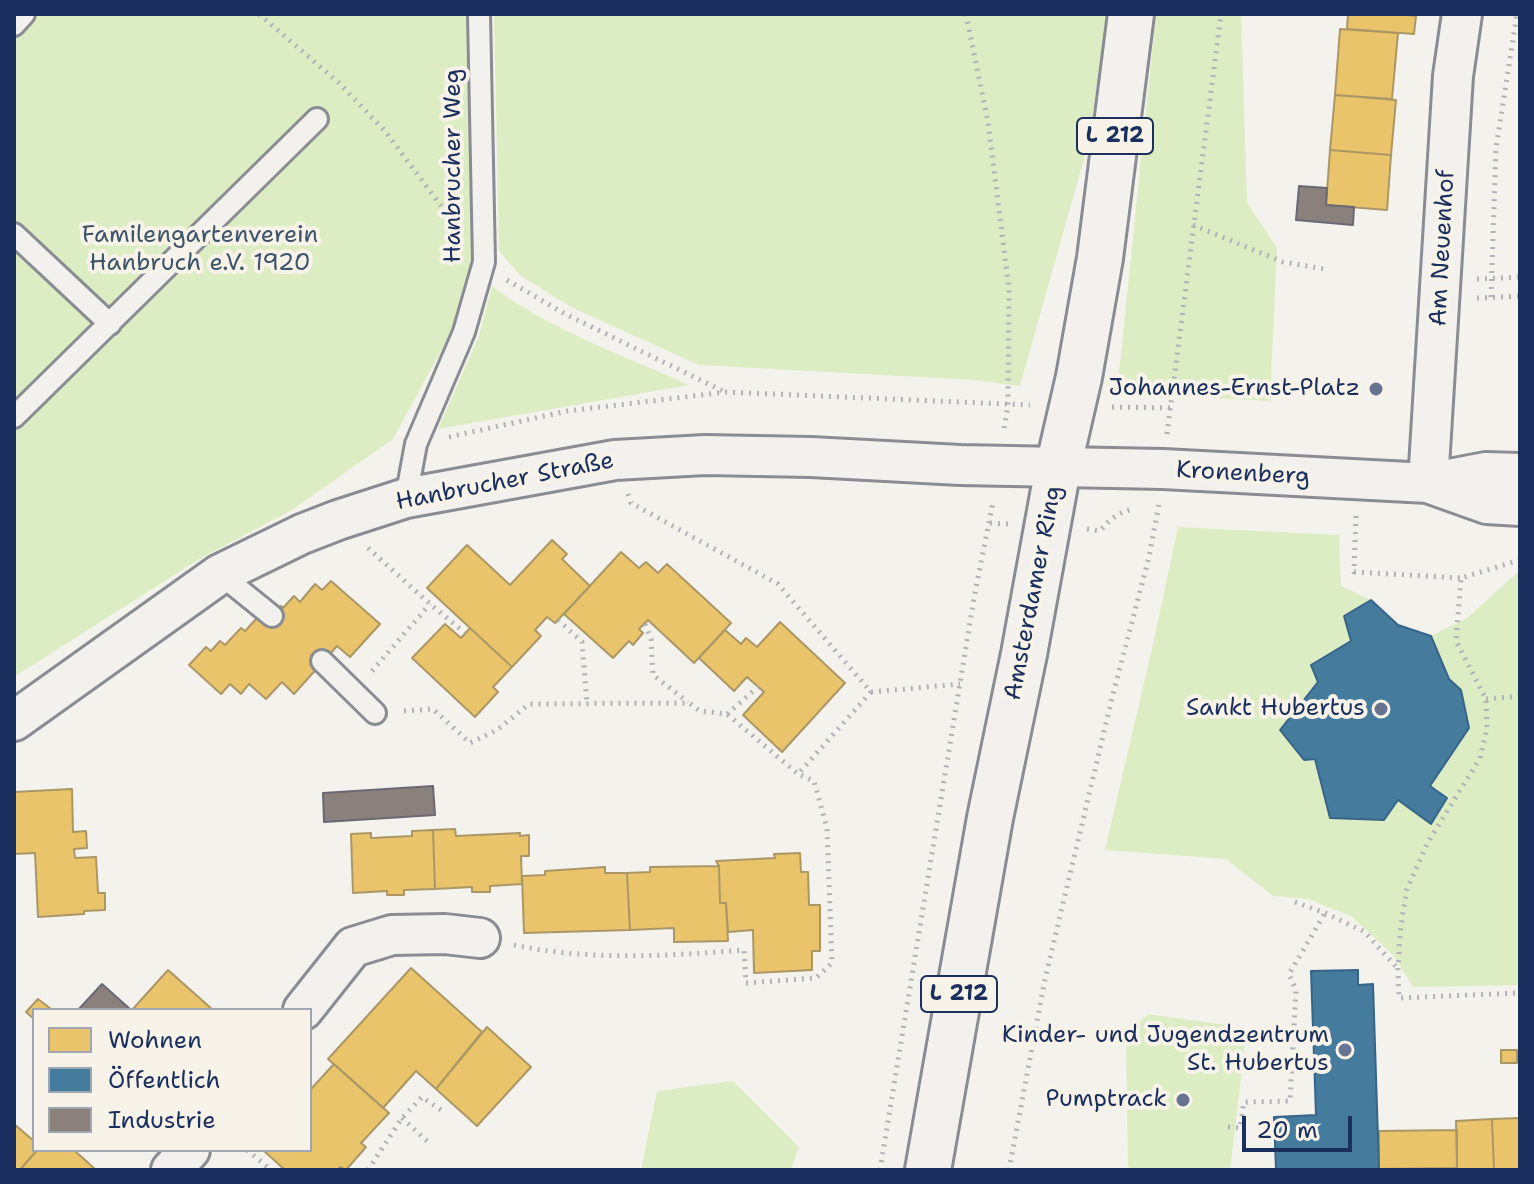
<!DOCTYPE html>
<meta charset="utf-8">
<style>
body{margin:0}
#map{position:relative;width:1534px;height:1184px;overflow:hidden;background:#f4f2ec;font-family:"Shantell Sans",sans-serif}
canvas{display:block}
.frame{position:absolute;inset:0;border:16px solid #1b2f5e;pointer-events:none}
.legend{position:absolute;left:32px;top:1008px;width:280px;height:144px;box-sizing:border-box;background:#f7f3e8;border:2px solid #9fa5b1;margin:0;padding:10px 14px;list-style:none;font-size:24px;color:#1b2f5e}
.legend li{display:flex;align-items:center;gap:16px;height:40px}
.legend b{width:40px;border:2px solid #9fa5b1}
.scale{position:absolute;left:1242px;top:1116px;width:110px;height:36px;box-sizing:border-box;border:4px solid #1b2f5e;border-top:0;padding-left:10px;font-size:24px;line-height:28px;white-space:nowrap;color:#1b2f5e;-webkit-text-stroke:6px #f7f3e8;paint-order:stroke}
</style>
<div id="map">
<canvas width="1534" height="1184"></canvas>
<div class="frame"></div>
<ul class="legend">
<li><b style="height:22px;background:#e9c46a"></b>Wohnen</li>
<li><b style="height:22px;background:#457b9d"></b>Öffentlich</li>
<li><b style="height:22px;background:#8a817c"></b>Industrie</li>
</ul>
<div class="scale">20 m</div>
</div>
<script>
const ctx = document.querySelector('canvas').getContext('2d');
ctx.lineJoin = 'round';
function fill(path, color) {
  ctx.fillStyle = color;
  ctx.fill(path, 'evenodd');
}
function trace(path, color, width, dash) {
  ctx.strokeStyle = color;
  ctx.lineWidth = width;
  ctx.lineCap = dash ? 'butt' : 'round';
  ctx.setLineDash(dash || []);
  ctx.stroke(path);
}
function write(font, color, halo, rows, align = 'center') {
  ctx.font = font + ' "Shantell Sans",sans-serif';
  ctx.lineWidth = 8;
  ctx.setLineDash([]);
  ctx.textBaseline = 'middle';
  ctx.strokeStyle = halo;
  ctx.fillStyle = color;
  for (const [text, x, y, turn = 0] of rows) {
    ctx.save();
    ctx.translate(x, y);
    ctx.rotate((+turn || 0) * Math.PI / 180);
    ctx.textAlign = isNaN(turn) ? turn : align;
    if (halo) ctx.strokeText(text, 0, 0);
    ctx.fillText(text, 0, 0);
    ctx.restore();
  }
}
const green = new Path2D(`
 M14,14H473L474,263L454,327L393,439L292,510L201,558L14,677Z
 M494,14H1107L1089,141L1020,386L975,380L699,365L571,307L520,275L499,251Z
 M1156,14H1241L1247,203L1277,248L1270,401L1117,393Z
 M492,286C550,330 622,355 689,385L438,429L479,336Z
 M1178,527L1339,535L1341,586L1371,600L1398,625L1431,636L1467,618L1520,570V985L1413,987L1394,956L1351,916L1308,899L1273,896L1226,859L1105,850L1153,644Z
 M1148,1014L1247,1028L1230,1170H1130L1128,1166L1126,1034Z
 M733,1081L799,1147L791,1170H641L657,1091Z`);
const homes = new Path2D(`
 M1348,14H1398L1416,16L1414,34L1347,29Z
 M1340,29L1398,33L1392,99L1335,95Z
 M1335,95L1396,100L1391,155L1330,150Z
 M1330,150L1391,155L1387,210L1326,205Z
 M552,540L567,554L562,559L590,586L555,623L547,617L535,630L541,636L512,667L427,588L467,545L510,585Z
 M621,552L639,568L646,562L658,573L667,564L731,623L694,663L648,620L639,629L643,633L633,645L629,641L613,658L564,614Z
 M331,581L380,624L350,657L337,646L294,694L282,682L266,699L249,684L241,694L230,684L221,694L189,665L206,647L211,651L220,641L225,645L241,628L245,631L258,617L265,624L281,606L283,608L294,596L300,602L315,584L322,590Z
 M780,622L845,683L782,752L743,715L764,692L747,677L734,691L699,658L725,630L741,644L746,638L757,647Z
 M445,624L461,638L470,628L512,667L493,687L498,692L475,717L412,658Z
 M72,789L73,832L86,831L87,848L74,849L75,858L96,857L98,893H105V910L84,911V914L38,917L35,853L14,854V792Z
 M455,829L456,836L520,833V836L529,835V856H521L522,884L490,886V892H472V887L435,889L433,830Z
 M433,830L435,889L404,890V895H387V891L353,893L351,834L371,833V838L412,836V831Z
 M800,853L801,872H808L809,905H820V951H812V970L754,973L753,930L728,932L726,903H720L719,866L716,861L775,858L774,854Z
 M719,866L720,903H726L728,941L674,942V928L630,930L627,873L650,872V867Z
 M605,867V873H627L630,930L524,933L522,876L545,875V871Z
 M411,968L482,1032L436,1089L416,1071L383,1108L328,1059Z
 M168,970L213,1010H132Z
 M38,999L51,1009L34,1010V1019L26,1012Z
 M487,1027L531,1067L477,1126L436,1089Z
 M1501,1050H1517V1063H1501Z
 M334,1064L389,1113L361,1143L366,1147L346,1170L340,1167L337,1170H285L263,1150H310V1090Z
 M1520,1118V1170H1494L1492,1119Z
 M1492,1119L1494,1170H1457L1456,1121Z
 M14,1124L34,1141V1150H37L20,1170H14Z
 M1457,1130V1168L1379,1169V1131Z
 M37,1150H74L96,1170H20Z`);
const public = new Path2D(`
 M1371,600L1398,625L1431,636L1449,679L1461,690L1469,728L1430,786L1447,798L1431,824L1398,800L1384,820L1330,818L1315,759L1304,760L1280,730L1318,682L1311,665L1351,641L1344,616Z
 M1358,970V985L1373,984L1379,1169L1276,1170L1274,1117L1316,1115L1311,971Z`);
const industry = new Path2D(`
 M1299,186L1327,188L1326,205L1354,207L1353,225L1296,220Z
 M433,786L435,815L324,822L323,793Z
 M102,984L131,1010H78Z`);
const path = new Path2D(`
 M259,14L338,82L385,131L454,223
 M966,14L988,122L1009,289L1008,405L1004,429
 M1193,225L1283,262L1324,269
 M1477,279L1520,277
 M507,280L565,314L725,392
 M1491,297L1496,148L1517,14
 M1477,298L1520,296
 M1112,407L1170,408
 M1167,434L1221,14
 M449,437L567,411L726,392L1030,405
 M1356,516L1354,572L1461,578
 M990,523L1010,524
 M1087,529L1100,531C1110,519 1119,512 1134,509
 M368,548L430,604L465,633
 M1520,560L1461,578L1456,641L1486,699L1487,728L1480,758L1427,844L1407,889L1401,925L1398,969L1399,998L1520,993
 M558,620L582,642L587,704
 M645,624L651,639L653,675L688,702
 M372,671L430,604
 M871,692L960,684
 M1486,699L1520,696
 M404,711L433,709L470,743L497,730L529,704L689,703L700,711L727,714L798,774L871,692L778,584L631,503L628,494
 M727,714L758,687
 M1295,902L1325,913L1365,932L1397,968
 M514,945C589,961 667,956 744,950L746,983L816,978L832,963L827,828L814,781L798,774
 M402,1118L428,1142
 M1228,1127L1240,1128L1244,1102L1290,1101L1296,990L1289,974L1325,913
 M247,1150L271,1170
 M368,1170L402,1118L422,1097L444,1112
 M880,1170L974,598L993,502
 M1009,1170L1045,979L1112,698L1149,557L1159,504`);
const lane = new Path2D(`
 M14,25L24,14
 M14,234L110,324
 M14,417L317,119
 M406,498L416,444L464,332L484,262L479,14
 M220,574L272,616
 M322,661L375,713`);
const street = new Path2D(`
 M1428,483L1453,76L1462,14
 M1428,483L1487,504L1520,506
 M14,721L220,574L302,534L338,520L406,498L615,460L705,455L811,457L960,465L1163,469L1428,483L1486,472L1520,473
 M303,1010L353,947L392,935L445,934L480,938
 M171,1170L190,1150`);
const primary = new Path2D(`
 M928,1170L990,818L1024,654L1058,468L1079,377L1100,258L1131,14`);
const markers = [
 [1376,389,8,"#677390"],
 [1381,709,8,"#677390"],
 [1345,1050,8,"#677390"],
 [1183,1100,8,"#677390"]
];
const shields = [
 [1115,136,76],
 [959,994,76]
];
const shieldNames = [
 ["L 212",1115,136],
 ["L 212",959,994]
];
const streetNames = [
 ["Hanbrucher Weg",454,166,-90],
 ["Am Neuenhof",1443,248,-87],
 ["Kronenberg",1243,474,3],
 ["Hanbrucher Straße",505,482,-11],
 ["Amsterdamer Ring",1034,593,-79]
];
const parkNames = [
 ["Familengartenverein",200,236],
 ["Hanbruch e.V. 1920",200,264]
];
const poiNames = [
 ["Johannes-Ernst-Platz",1360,389],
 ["Sankt Hubertus",1365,709],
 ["Kinder- und Jugendzentrum",1329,1036],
 ["St. Hubertus",1329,1064],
 ["Pumptrack",1167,1100]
];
fill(green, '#dcedc3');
fill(homes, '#e9c46a');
trace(homes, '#ab9766', 2);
fill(public, '#457b9d');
trace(public, '#38648a', 2);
fill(industry, '#8a817c');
trace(industry, '#696873', 2);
trace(lane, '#898c92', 26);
trace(street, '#898c92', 44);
trace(primary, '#898c92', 50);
trace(path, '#b1b2b5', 5, [2, 6]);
trace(lane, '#f2f1ed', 20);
trace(street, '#f2f1ed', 38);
trace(primary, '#f2f1ed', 44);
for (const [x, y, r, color] of markers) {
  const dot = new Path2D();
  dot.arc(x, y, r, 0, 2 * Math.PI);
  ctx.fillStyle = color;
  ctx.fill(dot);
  trace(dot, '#f7f3e8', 3);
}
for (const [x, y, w] of shields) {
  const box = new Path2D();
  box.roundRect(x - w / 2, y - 18, w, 36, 6);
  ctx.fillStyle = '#f7f3e8';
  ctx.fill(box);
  trace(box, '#1b2f5e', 2);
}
write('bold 22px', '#1b2f5e', null, shieldNames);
write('24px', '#1b2f5e', '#f7f3e8', streetNames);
write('24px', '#3e546b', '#f7f3e8', parkNames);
write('24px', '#1b2f5e', '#f7f3e8', poiNames, 'right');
</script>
